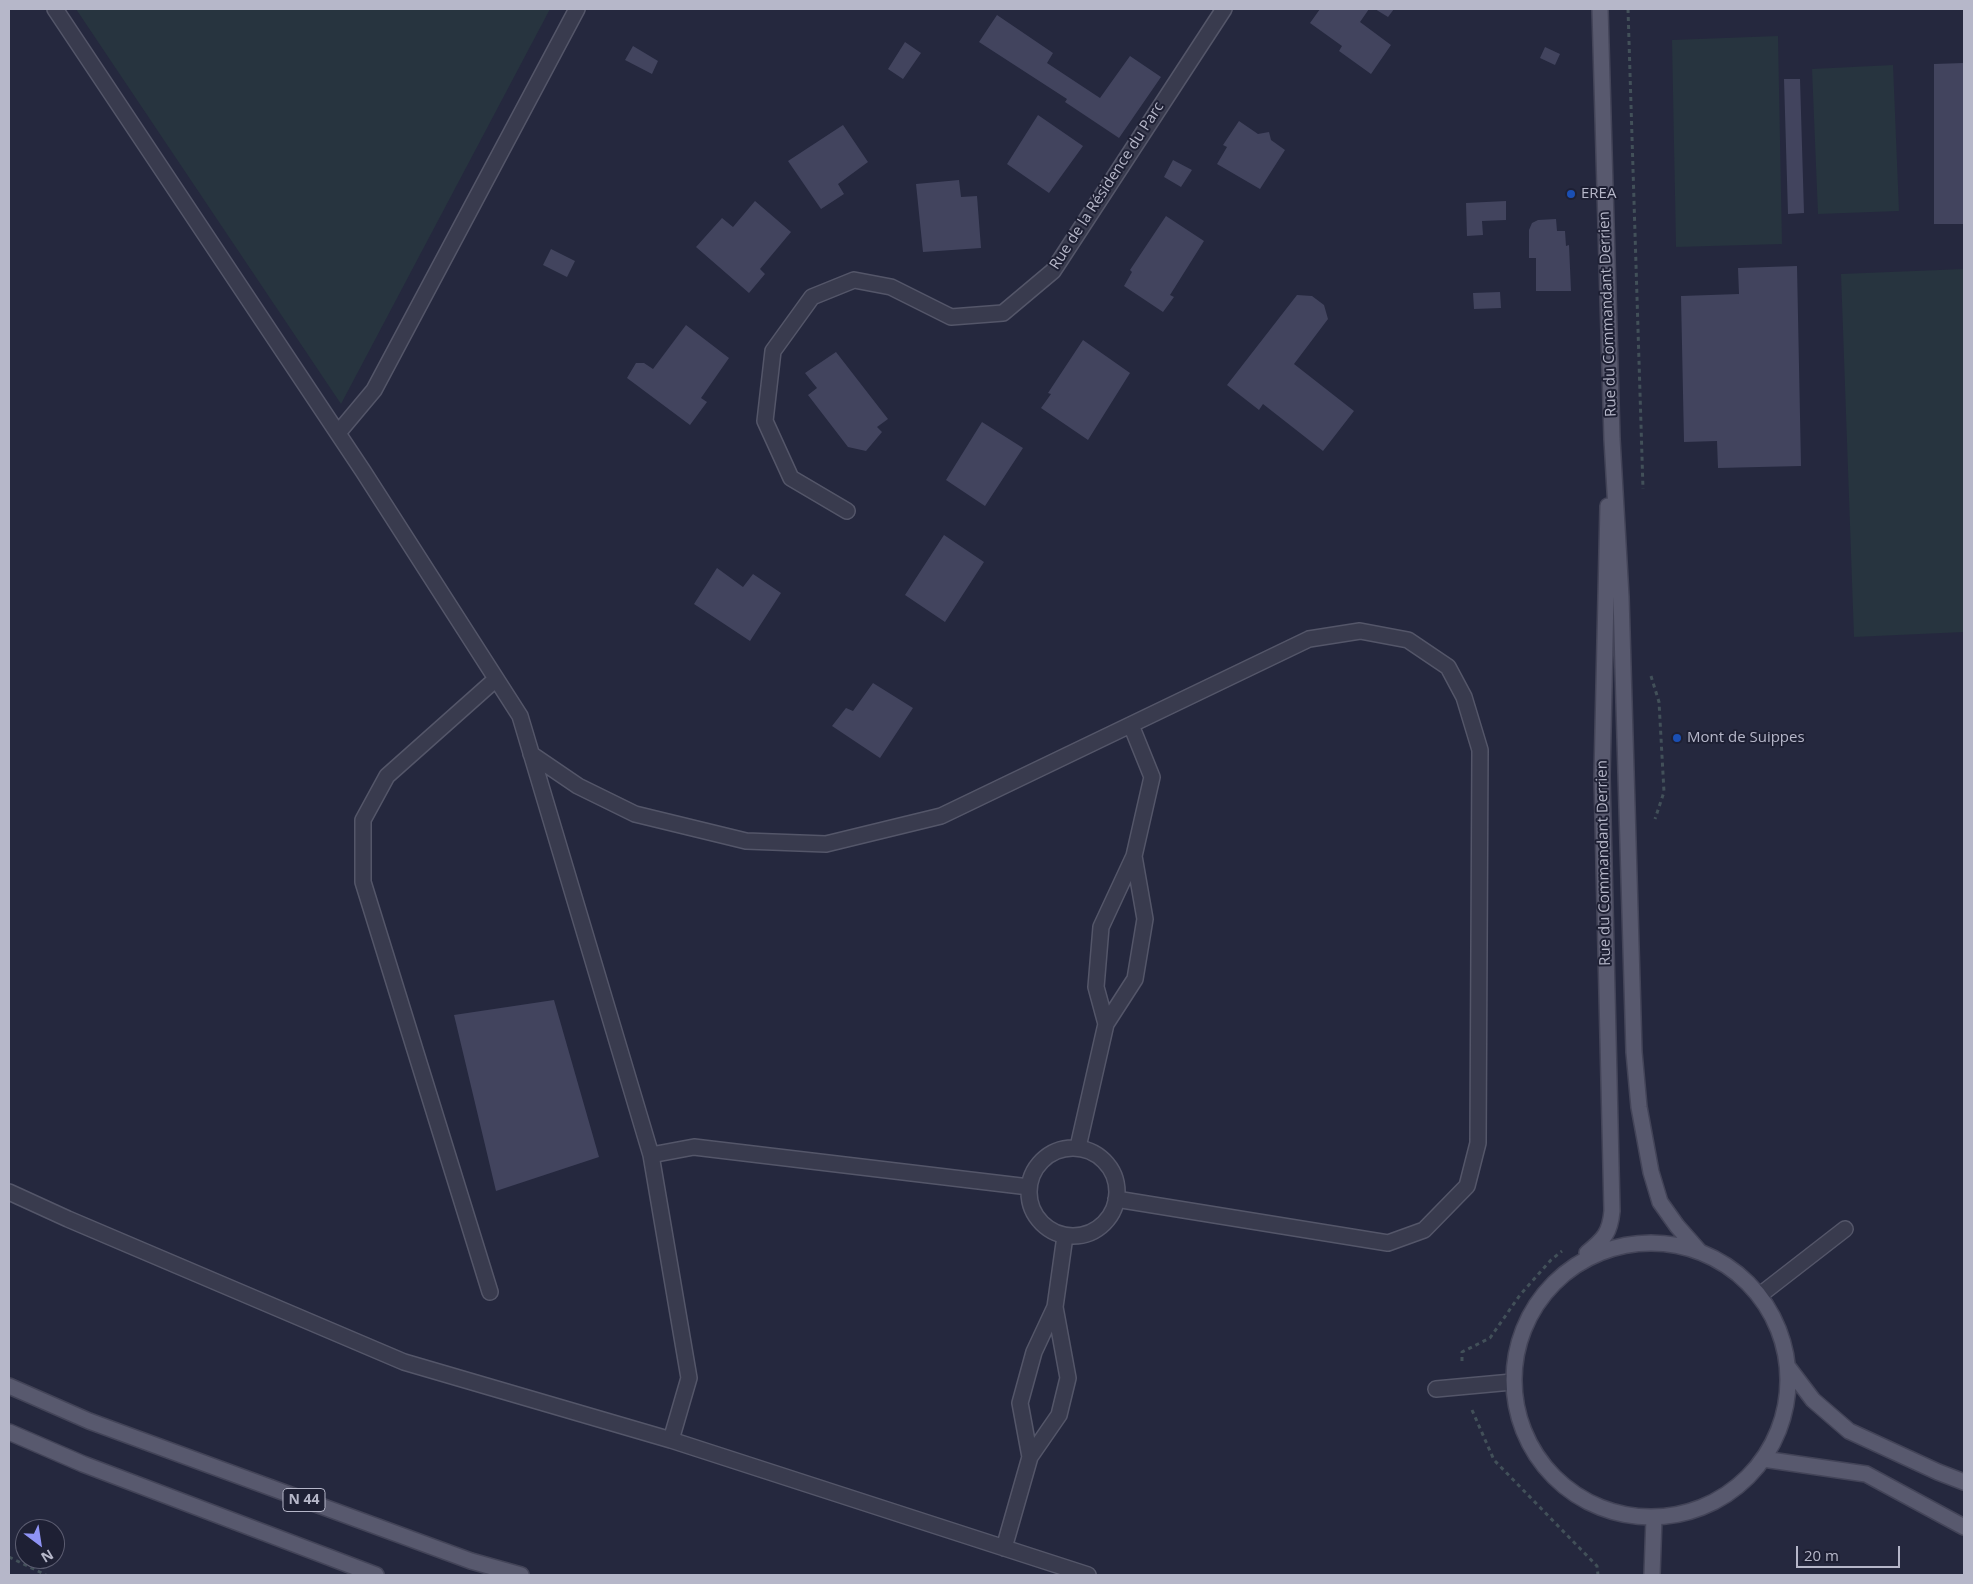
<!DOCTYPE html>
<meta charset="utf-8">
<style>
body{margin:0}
#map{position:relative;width:1973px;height:1584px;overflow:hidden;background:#25283e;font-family:"Open Sans",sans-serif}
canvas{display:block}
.frame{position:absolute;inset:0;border:10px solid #b6b7c9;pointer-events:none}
.north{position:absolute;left:15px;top:1519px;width:50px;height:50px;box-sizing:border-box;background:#1e2034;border:1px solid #5b5c70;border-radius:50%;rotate:149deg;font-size:14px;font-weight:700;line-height:20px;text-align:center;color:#b6b7c9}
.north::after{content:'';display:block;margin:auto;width:18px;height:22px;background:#8f93f5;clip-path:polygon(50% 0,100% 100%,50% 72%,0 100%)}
.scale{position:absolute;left:1796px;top:1546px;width:104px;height:22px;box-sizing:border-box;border:2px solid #b6b7c9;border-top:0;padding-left:6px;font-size:15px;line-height:18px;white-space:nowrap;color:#b6b7c9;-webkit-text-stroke:4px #1e2034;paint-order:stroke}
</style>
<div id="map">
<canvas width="1973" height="1584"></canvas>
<div class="frame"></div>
<div class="north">N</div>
<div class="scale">20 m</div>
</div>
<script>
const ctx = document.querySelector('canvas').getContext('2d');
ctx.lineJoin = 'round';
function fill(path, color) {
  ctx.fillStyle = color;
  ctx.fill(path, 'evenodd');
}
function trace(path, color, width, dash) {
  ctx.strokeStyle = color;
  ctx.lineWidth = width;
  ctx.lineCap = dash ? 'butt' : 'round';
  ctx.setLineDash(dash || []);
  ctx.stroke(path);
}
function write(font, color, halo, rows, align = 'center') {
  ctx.font = font + ' "Open Sans",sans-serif';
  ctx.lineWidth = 4;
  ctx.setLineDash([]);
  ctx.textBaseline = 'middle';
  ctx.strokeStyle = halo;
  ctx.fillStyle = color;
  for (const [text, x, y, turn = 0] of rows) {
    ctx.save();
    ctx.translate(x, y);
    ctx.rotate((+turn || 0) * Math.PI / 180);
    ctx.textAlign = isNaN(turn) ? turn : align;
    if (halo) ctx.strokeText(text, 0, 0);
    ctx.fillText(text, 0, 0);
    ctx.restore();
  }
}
const green = new Path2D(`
 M76,9H550L341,404Z
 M1778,36L1782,244L1676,247L1672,40Z
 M1893,65L1899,211L1818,214L1812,69Z
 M1964,269V632L1854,637L1841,274Z`);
const building = new Path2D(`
 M1320,9H1369L1360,22L1391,45L1371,74L1339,51L1342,46L1310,23Z
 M1375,9H1394L1388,17Z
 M997,15L1053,53L1047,63L1100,98L1130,56L1161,77L1119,138L1065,102L1067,99L979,42Z
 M905,42L921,53L903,79L888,69Z
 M633,46L658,61L652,74L625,60Z
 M1545,47L1560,54L1555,65L1540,58Z
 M1964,63V224H1934V64Z
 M1784,79H1800L1804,213L1788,214Z
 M1038,115L1083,146L1049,193L1007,164Z
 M1239,121L1258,134L1269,132L1271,140L1285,150L1260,189L1217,164L1227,147L1223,145Z
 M843,125L868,162L838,184L844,194L821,209L788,161Z
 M1173,160L1192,170L1181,187L1164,177Z
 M959,180L961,197L977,196L981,248L923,252L916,184Z
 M755,201L791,232L760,269L765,274L749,293L696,247L722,218L733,227Z
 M1506,201V220L1482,221L1483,235L1467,236L1466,203Z
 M1166,216L1204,241L1170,295L1174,297L1163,312L1124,286L1132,272L1130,270Z
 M1556,219L1557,231H1565L1566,246L1569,245L1571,291H1536V258H1529V230L1532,223L1538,220Z
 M551,249L575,261L567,277L543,265Z
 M1797,266L1801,466L1718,468L1717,441L1684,442L1681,296L1739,294L1738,268Z
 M1500,292L1501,308L1474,309L1473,293Z
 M1297,295L1312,296L1324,305L1328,319L1294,364L1354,411L1323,451L1263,404L1259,410L1227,385Z
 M686,325L729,358L701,398L707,402L690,425L627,378L636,363H644L653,369Z
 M1083,340L1130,373L1088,440L1041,408L1051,394L1048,393Z
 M836,352L888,419L877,427L882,432L866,451L848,447L808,395L817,388L805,373Z
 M982,422L1023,448L985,506L946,480Z
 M944,535L984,562L945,622L905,595Z
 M717,568L743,587L753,574L781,593L750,641L694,604Z
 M873,683L913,708L880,758L832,726L846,708L853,711Z
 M554,1000L599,1157L496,1191L454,1015Z`);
const path = new Path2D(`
 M1628,9L1643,489
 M1651,676L1659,702L1664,792L1655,819
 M1462,1361V1352L1490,1338L1520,1295L1551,1260L1562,1251
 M1472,1410L1494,1460L1597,1566L1598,1575
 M9,1557L46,1575`);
const minor = new Path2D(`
 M338,433L374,390L577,9
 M847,511L791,478L765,421L773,351L812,297L854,280L891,287L951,317L1003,313L1053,271L1224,9
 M531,754L578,786L635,814L746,841L826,844L941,816L1309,639L1360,631L1408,640L1448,667L1464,697L1480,750L1478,1143L1467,1186L1424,1230L1388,1243L1116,1199
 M1106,1024L1096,987L1101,927L1134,856
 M1078,1147L1106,1024L1135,979L1145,919L1134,856L1152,777L1131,725
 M1029 1192a44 44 0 1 1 88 0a44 44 0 1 1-88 0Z
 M651,1155L694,1147L1029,1187
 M9,1192L68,1219L404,1362L671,1440L689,1378L651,1155L520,716L363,471L55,9
 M490,1292L363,882V820L387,776L496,679
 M1760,1295L1845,1229
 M1436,1389L1512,1382
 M671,1440L1088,1575
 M1030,1457L1020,1403L1034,1352L1055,1307
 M1004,1548L1030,1457L1059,1415L1068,1378L1055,1307L1065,1236`);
const major = new Path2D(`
 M1600,9L1612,439L1621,597L1634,1052L1639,1107L1651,1172L1660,1202L1677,1226L1699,1251
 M1514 1380a137 137 0 1 1 274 0a137 137 0 1 1-274 0Z
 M1587,1253C1604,1239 1610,1233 1612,1211L1602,776L1608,506
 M1788,1367L1813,1400L1849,1431L1938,1472L1964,1482
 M9,1386L89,1421L471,1561L521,1575
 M9,1432L83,1464L376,1575
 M1763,1459L1866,1474L1964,1527
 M1652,1575L1654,1518`);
const markers = [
 [1571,194,5,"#1a4fb4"],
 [1677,738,5,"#1a4fb4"]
];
const shields = [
 [304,1500,42]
];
const shieldNames = [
 ["N 44",304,1500]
];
const streetNames = [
 ["Rue de la Résidence du Parc",1107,186,-57],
 ["Rue du Commandant Derrien",1608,314,-92],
 ["Rue du Commandant Derrien",1604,863,-91]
];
const poiNames = [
 ["EREA",1581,194],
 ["Mont de Suippes",1687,738]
];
fill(green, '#27343f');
fill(building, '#42445e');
trace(minor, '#545669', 18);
trace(major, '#434458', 18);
trace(path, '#425059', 3, [4, 4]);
trace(minor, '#393b4e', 15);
trace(major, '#58596e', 15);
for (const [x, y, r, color] of markers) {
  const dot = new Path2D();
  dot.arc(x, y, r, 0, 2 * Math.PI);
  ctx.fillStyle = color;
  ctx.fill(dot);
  trace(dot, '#1e2034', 2);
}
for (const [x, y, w] of shields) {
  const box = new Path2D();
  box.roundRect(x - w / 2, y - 11.5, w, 23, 4);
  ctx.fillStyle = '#1e2034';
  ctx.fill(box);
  trace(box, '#b6b7c9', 1);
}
write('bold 14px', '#b6b7c9', null, shieldNames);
write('15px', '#b6b7c9', '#1e2034', streetNames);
write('15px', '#b6b7c9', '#1e2034', poiNames, 'left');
</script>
